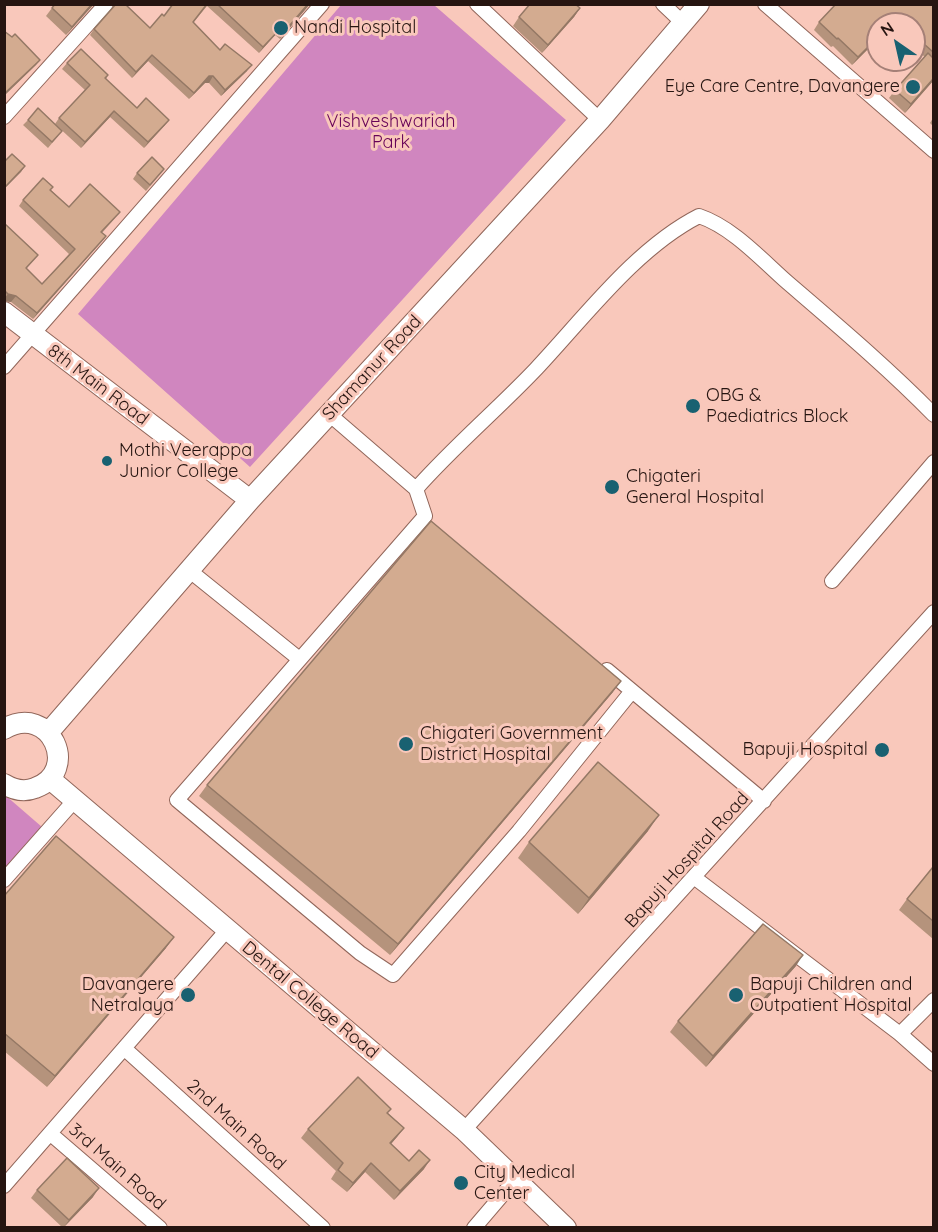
<!DOCTYPE html>
<style>
body{margin:0}
#map{position:relative;width:938px;height:1232px;overflow:hidden;background:#f9c8bb;font-family:Quicksand,sans-serif}
canvas{display:block}
.frame{position:absolute;inset:0;border:6px solid #261511;pointer-events:none}
.north{position:absolute;left:866px;top:12px;width:60px;height:60px;box-sizing:border-box;background:#f9c8bb;border:2px solid #a58077;border-radius:50%;rotate:326deg;font-size:16px;font-weight:700;line-height:24px;text-align:center;color:#261511}
.north::after{content:'';display:block;margin:auto;width:21px;height:27px;background:#196171;clip-path:polygon(50% 0,100% 100%,50% 72%,0 100%)}
</style>
<div id="map">
<canvas width="938" height="1232"></canvas>
<div class="frame"></div>
<div class="north">N</div>
</div>
<script>
const ctx = document.querySelector('canvas').getContext('2d');
ctx.lineJoin = 'round';
function fill(path, color) {
  ctx.fillStyle = color;
  ctx.fill(path, 'evenodd');
}
function trace(path, color, width, dash) {
  ctx.strokeStyle = color;
  ctx.lineWidth = width;
  ctx.lineCap = dash ? 'butt' : 'round';
  ctx.setLineDash(dash || []);
  ctx.stroke(path);
}
function write(font, color, halo, rows, align = 'center') {
  ctx.font = font + ' Quicksand,sans-serif';
  ctx.lineWidth = 6;
  ctx.setLineDash([]);
  ctx.textBaseline = 'middle';
  ctx.strokeStyle = halo;
  ctx.fillStyle = color;
  for (const [text, x, y, turn = 0] of rows) {
    ctx.save();
    ctx.translate(x, y);
    ctx.rotate((+turn || 0) * Math.PI / 180);
    ctx.textAlign = isNaN(turn) ? turn : align;
    if (halo) ctx.strokeText(text, 0, 0);
    ctx.fillText(text, 0, 0);
    ctx.restore();
  }
}
const green = new Path2D(`
 M341,5H434L566,120L250,467L78,314Z
 M5,795L42,827L5,870Z`);
const street = new Path2D(`
 M477,4L600,120
 M663,4L683,23
 M765,4L934,151
 M4,117L106,4
 M4,367L322,4
 M329,414L416,489C453,447 497,410 536,369C584,318 636,248 699,216C732,227 761,259 787,282C837,325 888,368 934,415
 M416,489L425,516L177,800L360,953L393,975L519,831L632,691
 M190,571L298,658
 M832,581L934,462
 M607,670L764,801
 M695,878L900,1034L934,1064
 M4,880L74,801
 M900,1034L934,1000
 M125,1049L323,1228
 M464,1130L934,612
 M52,1135L160,1228
 M4,1186L227,930
 M474,1228L515,1180`);
const secondary = new Path2D(`
 M4,312L250,500
 M4,729C51,702 81,772 35,788C25,792 14,790 4,784
 M48,733L250,500L600,120L699,4
 M50,779L464,1130L566,1228`);
const wall = new Path2D(`
 M94,4L66,35L46,16L52,8Z
 M173,4H310L280,39L275,35L259,53L207,6L193,23L220,50L247,71L221,96L209,83H205L189,99L148,61L132,78L90,35L94,29L150,28L164,16Z
 M933,4V81L905,113L889,98L895,90L925,57L914,48V24H878V39L852,65L833,46L831,47L814,30L819,22Z
 M580,8L574,17L542,53L513,26L519,17Z
 M67,63L108,75L106,79L137,108L165,125L144,148L110,117L81,148L55,124L59,118L85,90L62,69Z
 M933,118V126L930,123Z
 M28,120L58,136L48,148L23,125Z
 M164,169L146,191L133,179L137,173Z
 M51,190L69,207L115,218L102,233L106,236L101,242L33,319L11,302L4,301V223L38,255L26,269L42,284L69,254L19,206L23,200Z
 M613,692L390,955L199,796L207,785Z
 M648,831L578,914L518,858L529,842Z
 M933,867V939L899,910L907,899Z
 M4,896L166,948L47,1087L4,1051Z
 M796,966L706,1067L670,1032L678,1021Z
 M388,1113L404,1128L391,1144L409,1161L424,1169L394,1200L365,1172L347,1192L331,1179L336,1171L301,1138L308,1129Z
 M37,1190L93,1197L64,1227H62L31,1198Z`);
const shadedWall = new Path2D(`
 M92,4H94L66,35L72,27Z
 M308,4H310L280,39L284,32Z
 M580,8L574,17L542,53L548,45Z
 M280,29L275,35L259,53L263,47Z
 M878,37V39L852,65L858,57Z
 M152,55L148,61L132,78L136,72Z
 M40,60L36,65L4,96V94Z
 M252,65L247,71L221,96L225,90Z
 M209,76H213L209,83H205L189,99L194,93Z
 M933,79V81L905,113L911,104Z
 M114,111L110,117L81,148L85,142Z
 M169,120L165,125L144,148L148,142Z
 M25,166L21,172L4,189L6,186Z
 M106,236L101,242L33,319L37,313Z
 M8,294L16,296L11,302L4,301V299Z
 M621,681L613,692L390,955L398,944Z
 M659,815L648,831L578,914L589,898Z
 M174,937L166,948L47,1087L55,1076Z
 M803,955L796,966L706,1067L713,1056Z
 M404,1128L397,1137L384,1152L390,1143Z
 M430,1160L424,1169L394,1200L400,1191Z
 M371,1163L365,1172L347,1192L353,1183Z
 M99,1188L93,1197L64,1227L69,1220Z`);
const building = new Path2D(`
 M55,4H92L72,27L52,8Z
 M116,4H125L150,28L162,14L164,16L173,4H207L193,22L220,50L225,44L252,65L225,90L213,76H209L194,93L152,55L136,72L94,29Z
 M217,4H308L284,32L280,29L263,47Z
 M530,4H575L580,8L548,45L519,17Z
 M836,4H933V52L914,35V24H902L897,20L894,21L890,24H878V37L858,57L838,38L837,39L819,22Z
 M4,31L12,37L15,34L40,60L4,94Z
 M81,49L108,75L105,78L137,108L146,98L169,120L148,142L114,111L85,142L59,118L90,85L67,63Z
 M928,53L933,58V79L911,104L895,90Z
 M38,108L62,131L52,142L28,120Z
 M12,154L25,166L6,186L4,185V162Z
 M152,157L164,169L150,185L137,173Z
 M43,178L53,187L50,190L69,207L90,184L120,212L101,232L106,236L37,313L16,296L8,294L4,290V223L38,255L26,268L42,284L75,249L23,200Z
 M431,521L621,681L398,944L207,785Z
 M598,762L659,815L589,898L529,842Z
 M56,836L174,937L55,1076L4,1033V896Z
 M933,867V921L907,899Z
 M763,924L803,955L713,1056L678,1021Z
 M358,1077L391,1109L387,1113L404,1128L390,1143L409,1161L419,1150L430,1160L400,1191L371,1163L353,1183L338,1170L343,1163L308,1129Z
 M67,1158L99,1188L69,1220L37,1190Z`);
const markers = [
 [281,28,8,"#196171"],
 [913,87,8,"#196171"],
 [693,406,8,"#196171"],
 [107,461,6,"#196171"],
 [612,487,8,"#196171"],
 [406,744,8,"#196171"],
 [882,750,8,"#196171"],
 [188,995,8,"#196171"],
 [736,995,8,"#196171"],
 [461,1183,8,"#196171"]
];
const poiNames = [
 ["Nandi Hospital",294,28],
 ["Eye Care Centre, Davangere",900,87,"right"],
 ["OBG &",706,396],
 ["Paediatrics Block",706,417],
 ["Mothi Veerappa",119,451],
 ["Junior College",119,472],
 ["Chigateri",626,477],
 ["General Hospital",626,498],
 ["Chigateri Government",420,734],
 ["District Hospital",420,755],
 ["Bapuji Hospital",868,750,"right"],
 ["Davangere",174,985,"right"],
 ["Netralaya",174,1006,"right"],
 ["Bapuji Children and",750,985],
 ["Outpatient Hospital",750,1006],
 ["City Medical",474,1173],
 ["Center",474,1194]
];
const parkNames = [
 ["Vishveshwariah",391,122],
 ["Park",391,143]
];
const streetNames = [
 ["Shamanur Road",372,368,-47],
 ["8th Main Road",98,385,37],
 ["Bapuji Hospital Road",687,860,-48],
 ["Dental College Road",310,1000,40],
 ["2nd Main Road",236,1125,42],
 ["3rd Main Road",117,1167,41]
];
fill(green, '#d086bf');
trace(street, '#91665a', 16);
trace(secondary, '#91665a', 22);
trace(street, '#fff', 14);
trace(secondary, '#fff', 20);
fill(wall, '#b5937c');
fill(shadedWall, '#947865');
fill(building, '#d3ab90');
trace(building, '#947865', 1.5);
for (const [x, y, r, color] of markers) {
  const dot = new Path2D();
  dot.arc(x, y, r, 0, 2 * Math.PI);
  ctx.fillStyle = color;
  ctx.fill(dot);
  trace(dot, '#f9c8bb', 2);
}
write('18px', '#261511', '#f9c8bb', poiNames, 'left');
write('18px', '#670358', '#f9c8bb', parkNames);
write('18px', '#261511', '#f9c8bb', streetNames);
</script>
